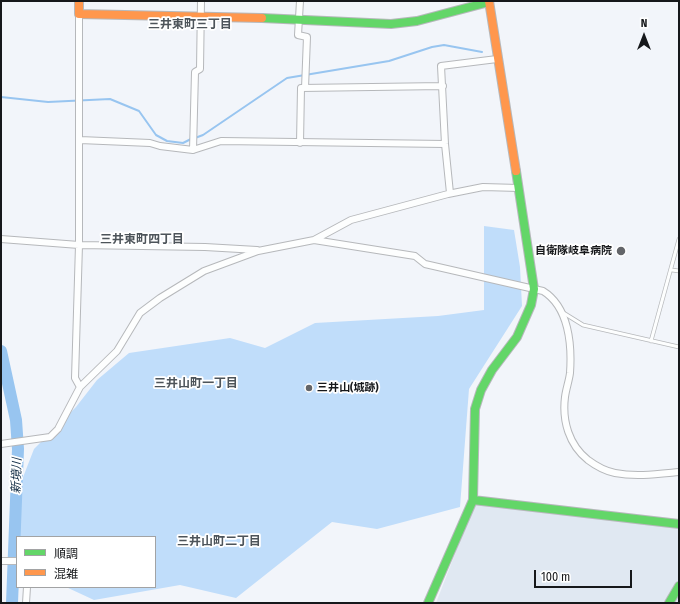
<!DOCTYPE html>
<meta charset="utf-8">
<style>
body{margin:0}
#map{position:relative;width:680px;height:604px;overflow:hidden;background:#f2f5fa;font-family:"Fira Sans Condensed","Noto Sans JP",sans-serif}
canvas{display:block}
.frame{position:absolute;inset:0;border:2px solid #16181b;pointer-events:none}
.legend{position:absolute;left:16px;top:536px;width:140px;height:52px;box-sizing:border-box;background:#fff;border:1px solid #a2a3a4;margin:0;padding:5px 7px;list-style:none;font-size:12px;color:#16181b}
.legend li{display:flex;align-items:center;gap:8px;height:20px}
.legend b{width:20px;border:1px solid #a2a3a4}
.north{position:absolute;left:624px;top:16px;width:40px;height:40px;-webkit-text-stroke:3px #fff;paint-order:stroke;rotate:0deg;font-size:11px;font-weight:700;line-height:16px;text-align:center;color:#16181b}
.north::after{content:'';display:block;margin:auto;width:14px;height:18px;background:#16181b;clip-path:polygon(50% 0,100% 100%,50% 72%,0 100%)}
.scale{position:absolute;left:534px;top:570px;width:98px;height:18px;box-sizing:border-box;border:2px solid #16181b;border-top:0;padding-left:5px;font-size:12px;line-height:14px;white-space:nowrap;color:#16181b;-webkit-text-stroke:3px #fff;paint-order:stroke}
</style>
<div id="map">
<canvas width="680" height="604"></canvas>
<div class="frame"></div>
<ul class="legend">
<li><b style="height:5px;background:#63d668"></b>順調</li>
<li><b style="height:5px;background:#ff974d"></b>混雑</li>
</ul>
<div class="north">N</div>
<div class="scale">100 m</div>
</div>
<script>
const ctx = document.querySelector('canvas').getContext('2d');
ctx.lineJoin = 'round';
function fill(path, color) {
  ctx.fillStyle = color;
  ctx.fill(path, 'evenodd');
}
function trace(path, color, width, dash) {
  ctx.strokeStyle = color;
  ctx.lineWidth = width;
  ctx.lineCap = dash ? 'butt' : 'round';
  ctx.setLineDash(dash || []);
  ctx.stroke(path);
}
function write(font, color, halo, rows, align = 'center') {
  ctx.font = font + ' "Fira Sans Condensed","Noto Sans JP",sans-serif';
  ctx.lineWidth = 3.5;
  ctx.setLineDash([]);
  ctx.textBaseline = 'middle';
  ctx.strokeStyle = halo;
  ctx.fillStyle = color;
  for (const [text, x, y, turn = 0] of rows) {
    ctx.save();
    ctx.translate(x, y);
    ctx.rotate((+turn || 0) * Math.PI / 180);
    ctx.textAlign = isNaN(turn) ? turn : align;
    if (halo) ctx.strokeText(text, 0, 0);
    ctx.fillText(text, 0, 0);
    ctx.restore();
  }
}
const built = new Path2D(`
 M475,502L679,526V603H436Z`);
const forest = new Path2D(`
 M484,226L514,230L520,267L522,306L469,389L460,507L377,529L332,522L236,598L180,585L94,600L66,587H155V537H20V485L34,449L76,407L97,380L129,353L230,338L265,348L315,323L438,316L484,310Z`);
const stream = new Path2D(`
 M1,97L48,102L110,99L139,111L156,135L167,141L183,143L191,139
 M195,138L203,135L287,78L389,61L432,47L444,45L482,52`);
const river = new Path2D(`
 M1,351L16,420L18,449L12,603`);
const lane = new Path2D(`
 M672,270L679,271
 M562,312L583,325L679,347
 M651,341L679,239`);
const street = new Path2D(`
 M300,1L298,35L307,37L305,88
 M79,14V245L75,378L80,387
 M80,140L150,143L160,146L193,150L221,141L445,144
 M300,143L301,88L443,86
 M193,150L195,72L200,69L201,1
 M450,193L445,144L441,66L497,59
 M1,239L79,245L205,247L257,250
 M314,240L415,256L425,264L543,291C569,307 572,345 570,373C569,381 566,389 565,397C562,421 569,445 588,460C596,466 605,471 615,473C636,477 658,474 679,472
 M1,444L50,437L58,429L80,387L117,351L140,313L160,298L204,271L258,251L314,240L351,220L448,194L483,187L519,188
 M1,561H17
 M26,603L27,587`);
const fast = new Path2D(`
 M262,18L391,24L417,21L489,2
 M473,500L679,524
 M428,603L473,500L475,409L481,390L492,370L517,337L531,305L534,289L516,171
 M669,603L679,586`);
const slow = new Path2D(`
 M79,1V14L262,18
 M489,1L516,171`);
const markers = [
 [621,251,5,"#636569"],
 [309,388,4,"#636569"]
];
const poiNames = [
 ["自衛隊岐阜病院",612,251],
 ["三井山(城跡)",317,388,"left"]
];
const neighbourhoodNames = [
 ["三井東町三丁目",190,25],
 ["三井東町四丁目",142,240],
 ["三井山町一丁目",196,384],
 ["三井山町二丁目",219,542]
];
const waterNames = [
 ["新境川",17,476,-88]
];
fill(built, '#e0e8f2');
fill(forest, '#c0ddfa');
trace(stream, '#98c5f0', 2);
trace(river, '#98c5f0', 12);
trace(lane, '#b6b8bb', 4.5);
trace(street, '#b6b8bb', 8);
trace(fast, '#b6b8bb', 10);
trace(slow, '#b6b8bb', 10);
trace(lane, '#fdfefe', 3);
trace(street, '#fdfefe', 6);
trace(fast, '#63d668', 8);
trace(slow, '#ff974d', 8);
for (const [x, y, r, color] of markers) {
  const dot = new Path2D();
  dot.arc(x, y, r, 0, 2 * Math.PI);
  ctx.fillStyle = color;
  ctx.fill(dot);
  trace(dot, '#fff', 1.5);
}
write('bold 11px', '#16181b', '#fff', poiNames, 'right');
write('bold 12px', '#4d545a', '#fff', neighbourhoodNames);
write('italic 12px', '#142f47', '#fff', waterNames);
</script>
